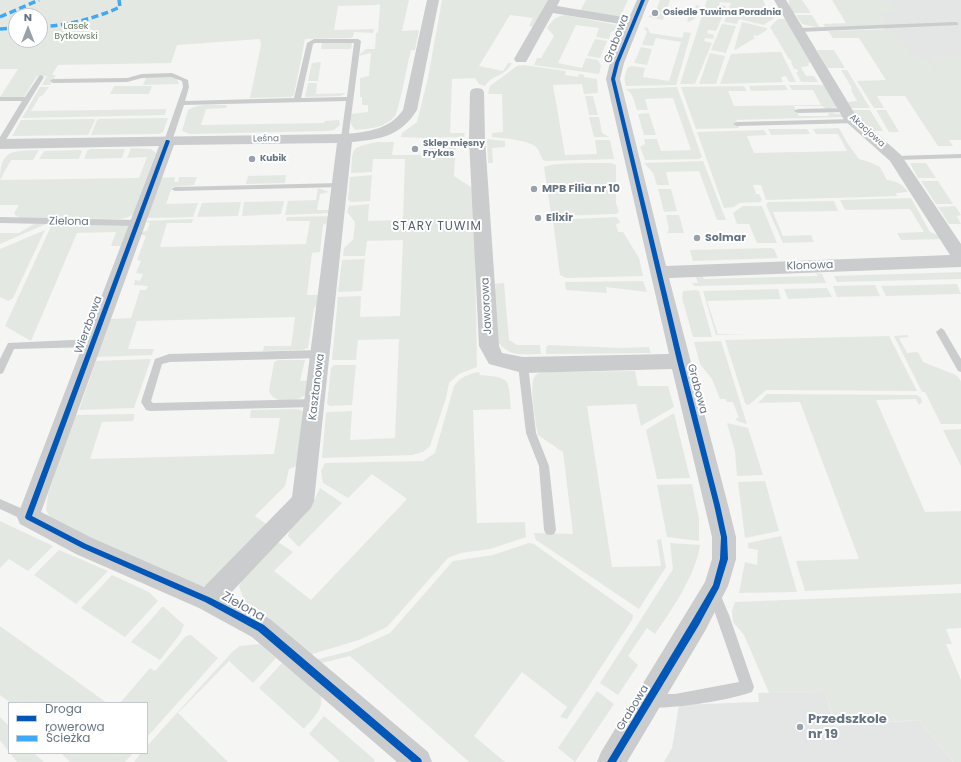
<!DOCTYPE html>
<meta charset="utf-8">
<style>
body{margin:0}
#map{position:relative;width:961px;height:762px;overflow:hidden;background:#f5f5f4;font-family:Poppins,sans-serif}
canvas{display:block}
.legend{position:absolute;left:8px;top:702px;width:140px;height:52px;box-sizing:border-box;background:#fff;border:1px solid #c2c8cd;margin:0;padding:5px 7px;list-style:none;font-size:12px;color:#677582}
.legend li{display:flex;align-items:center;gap:8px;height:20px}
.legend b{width:20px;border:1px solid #c2c8cd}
.north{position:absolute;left:8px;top:8px;width:40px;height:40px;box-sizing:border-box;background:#fff;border:1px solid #c2c8cd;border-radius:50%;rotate:0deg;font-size:11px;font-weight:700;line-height:16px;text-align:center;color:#677582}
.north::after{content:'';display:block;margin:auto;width:14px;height:18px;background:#99a2aa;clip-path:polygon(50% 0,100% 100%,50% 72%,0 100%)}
</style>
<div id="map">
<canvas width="961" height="762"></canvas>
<ul class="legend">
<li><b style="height:5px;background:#0057b8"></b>Droga rowerowa</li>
<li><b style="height:5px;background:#3fa9f5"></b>Ścieżka</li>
</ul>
<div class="north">N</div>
</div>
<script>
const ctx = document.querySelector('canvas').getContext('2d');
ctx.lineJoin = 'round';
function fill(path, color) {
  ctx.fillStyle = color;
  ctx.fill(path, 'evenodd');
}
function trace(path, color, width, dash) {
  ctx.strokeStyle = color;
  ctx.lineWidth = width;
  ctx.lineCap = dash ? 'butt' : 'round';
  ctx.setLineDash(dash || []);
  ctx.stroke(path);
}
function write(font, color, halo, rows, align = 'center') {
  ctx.font = font + ' Poppins,sans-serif';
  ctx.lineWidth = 4;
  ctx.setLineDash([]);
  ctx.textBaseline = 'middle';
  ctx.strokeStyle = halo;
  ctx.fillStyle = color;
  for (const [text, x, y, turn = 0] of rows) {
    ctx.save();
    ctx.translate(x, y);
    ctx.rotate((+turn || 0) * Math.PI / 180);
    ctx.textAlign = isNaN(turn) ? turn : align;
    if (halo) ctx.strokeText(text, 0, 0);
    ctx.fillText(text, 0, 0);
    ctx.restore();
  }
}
const built = new Path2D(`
 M860,0H961V124L882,27Z
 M825,692L835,726L919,720L953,762H664L672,748L679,705L759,702L758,693Z`);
const green = new Path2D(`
 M0,0H409L402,31L419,30L415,50H411C408,61 399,110 395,116C385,128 369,129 355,130L351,124V114L368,112V105H362V97H360V78L369,76L371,53L358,56L366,49H375L376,33L378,32L380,5L378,4L377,5L338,6L334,30L374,29L373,33L354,32L353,37L350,38L305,39L294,95L291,97L250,98L261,45L260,39L177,45L171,63L58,65L52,75H56L50,85H42L47,76H37L24,97H0L18,69H0ZM16,16H40V40H16Z
 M442,0H548L533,27L529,26L533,18L510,15L479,66L503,71L508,63H512C503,79 493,73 485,86L479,84L475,78L452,79L450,133H465L464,137L424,138L401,137L402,133L417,122L428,78Z
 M586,0H628L620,17L580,11Z
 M660,0H670L667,9L694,13L696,5L700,6C697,13 697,21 687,22L689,15L666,11L663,20L648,17L652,14L658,13L659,11L656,10Z
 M707,0H763L768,12L774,18L764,25L739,19L737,24L724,22L731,3L720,2L719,5L726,6L725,10L717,9V12L724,13L716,31L708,30L707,33L714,35L713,39L705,38L704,41L712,43L695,84H680Z
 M789,0H802L811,13H791L789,7Z
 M832,0H888L898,12L879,13L889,25L825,27L823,24L846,23Z
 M565,15L617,25L615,31L611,32L609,39L596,37L599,28L576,25L558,63L582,68L586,58L598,60L601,66L599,74L534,65L537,58H541L554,36L547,28C552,20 555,17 565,15Z
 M796,15H812L820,28L802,24Z
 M778,19H786L812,61L808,64L809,66L801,67L806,76H814L818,82H801L796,72H798L797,69H794L791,62L792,61L789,59L770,27Z
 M742,22L767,28V30L757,36L755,35L753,37L755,38L735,50H734Z
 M722,24L736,26L726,53L711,50Z
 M647,27L650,33L682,38L684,32L691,33L676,85L626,86C623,79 625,74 628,67L632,66L645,68L643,77L669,81L681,42L656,38L653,46L642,45L647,32L644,28Z
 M890,29L915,58L924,57L942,78L944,77L929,57L961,56V140H949L953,146H938L905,96H877L884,108H874L857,81L886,80L859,38H833L828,31Z
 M595,39L607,41L600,58L587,56Z
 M322,43H352L351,49H321Z
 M641,47L652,49L647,65L634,63Z
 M817,50H834L845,68H827Z
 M773,52H781L796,82H789L786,76L781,77L783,82L720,84L731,54Z
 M710,53L725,56L716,84H699Z
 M321,62L318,81H308L312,63Z
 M523,65L566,71L565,75L578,77L579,74L584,75V77L597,79L598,93L584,94L582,84L553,85L565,155L597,154L595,140H610L614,159L545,161L543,160C541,156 539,151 537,148C530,140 502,138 492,137V133L503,132L502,94H488L490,86L517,66Z
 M841,70H847L870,108H851L848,102L857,101L851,90L852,88Z
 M150,77H171L177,79L179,84L143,85L146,78Z
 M308,83H317L316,94L346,93L341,96L305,97Z
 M785,85L788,90L751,91L749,86Z
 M789,85H826L837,107L826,109L822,106H794L799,116H828L829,113L840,114L843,117L736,120L739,128L696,129L681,87L744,86L747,91H728L734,106L821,105L813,90H792Z
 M114,86H152L149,94H110Z
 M40,87H49L42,96H40L31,111L166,109L165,115L22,118Z
 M677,87L702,157L699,159L645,160L640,147L645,144L644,139H657L661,151L691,150L673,98L645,99L648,110H637C634,102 634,93 625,89Z
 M585,96H593L598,115H589Z
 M227,105L226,108L206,109L201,125L324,123L325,121L339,120L340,125L334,130L327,131L190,134L182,131L188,110C199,103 214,105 227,105Z
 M852,110H870L883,131H870Z
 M876,110H886L899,132H889Z
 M649,113L656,135H644L638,114Z
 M589,117H599L602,133L609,137H594Z
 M168,118L163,132L159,134L91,135L97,120L100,119Z
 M94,119L95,120L88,135L12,136L21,120Z
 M839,128L848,144L859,159L872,163L880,167L887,180C898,182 902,184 908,192L896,193L897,196L766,200L761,185H753L756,193L755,194H759L762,200L760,202L739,203L734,207L724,208L697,132L764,130L767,135L747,136L754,153L847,151L838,134H816L813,129Z
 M768,129H807L810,134L771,135Z
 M487,139L505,141V147L492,148L493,163H488Z
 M377,142H394L392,155H426L427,143L429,142H456L454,176L474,189L477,367L459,374L449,383L446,398L430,446L423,452L412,455L322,458L326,413L328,412L352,411L350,440L395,438L399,339L358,340L356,360H332L338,297L361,296L360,317L400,316L403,240L367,241L365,256H343L344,248L353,240L355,222L347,212L349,206L369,204L368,221L403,220L405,159H373L372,172L351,173C353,146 350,148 377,142Z
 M131,148L151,149L156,153L133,214L129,217L120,219L21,218L16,216L14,213L19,205H0V180L139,178L147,157L127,158Z
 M90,149H125L122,158L84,159L87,151Z
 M39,150L33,160H11L0,180C0,149 13,151 39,150Z
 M80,150L82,151L79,159H39L44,151Z
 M703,161L726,220H717L699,171L666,172L669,185H657L653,173L644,163Z
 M612,163L616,165V203L619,212L616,214L555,216L551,214L544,167C551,162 600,163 612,163Z
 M910,163H926L936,178H918Z
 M286,175L285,183L246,184L248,176Z
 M372,175L370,201L351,202L348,200L350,177Z
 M173,177L175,178L174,182H178L179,177H197L194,185L172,187L166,204L198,203L193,217L146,218L160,178Z
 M921,181H938L953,204H936Z
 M318,188L329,192L320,194L317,210H333L332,213L285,215L288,201L316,200Z
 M658,189H671L677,211L664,212Z
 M911,198L930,232L941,236L943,239L901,240L897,233L924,232L910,209L845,210L840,200Z
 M284,201L281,214L242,216L244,202Z
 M834,201L838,211L773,212L783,236L811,235L814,242L783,243L766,205L768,202Z
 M241,202L238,216L197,217L202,203Z
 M743,206H762L777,243H757L749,224H737L733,213Z
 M955,206L961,215L957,216L961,224H949L938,207Z
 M666,215H679L684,233H667L669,229Z
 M332,216L331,221L323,225L320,252L312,253L307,295H323L322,301L314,308L308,348L302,350L263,351L264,346H291L295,317L137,321L128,349H154L152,355L97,357L110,319L131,318L140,290H146L148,286L134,285L135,280L140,281L143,274L136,273L141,261L137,260L146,236L140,234L141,232L147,231L150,223L145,221L193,219L192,223H167L160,247L306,244L310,221H286L287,217Z
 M616,217L619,220L620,223L616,224L618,232H623L639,258L643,276L566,278L560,275L553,220Z
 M34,224H46L0,244V233H19Z
 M52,224L126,225L129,227L122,246H111L116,232L77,233L31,341L5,326Z
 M45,230L13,298L8,301L0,297V249Z
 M771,248L774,249L778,258L693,261L690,250Z
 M365,259L362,291L338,292L342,260Z
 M961,272V279L837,282L834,276Z
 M816,273L822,274L826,283L695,286L692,283H698L695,275H702L704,279L818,276Z
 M643,281L647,292L606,287L607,293L566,290L565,282Z
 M504,283L509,340L517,345H540L541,354C518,354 511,358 495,339L492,284Z
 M957,284L961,294L886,296L881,286Z
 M875,285L880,296L837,297L833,286Z
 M827,288L832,297L788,299L784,289Z
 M778,289L781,299L707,301L718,334H748L716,335L703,291Z
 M696,290L699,291L712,337H693L682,298L683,291Z
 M908,335V337L899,338L907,353L918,352L923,362L956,375L961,381V424H941L925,392H922L894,336Z
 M889,336L917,391L766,390L750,404L747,405L745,403L725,340Z
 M721,341L747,424L737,421L736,418H739L733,402H727L726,399H720L712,379L700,364L694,342Z
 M549,345L622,348L649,347L651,353L546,354V347Z
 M151,359L134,408L79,410L96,361Z
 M278,360H305L300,381L314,380C313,383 313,387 311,389C303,402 275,407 269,391L274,362Z
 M334,365H356L352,405L330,406L327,404L331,368Z
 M635,371L638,386H668L674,407L641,426L636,404L587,406L612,567L661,566L657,540L661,539L666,567L639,609L536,540L534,533L573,534L563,452L538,435C536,424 529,387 534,378C536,373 540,373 545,372Z
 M479,372L480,375C512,378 508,378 511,409L473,410L477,523L525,522L526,537L490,549L461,553L448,558L387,627L359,640L309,655L244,600L239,586L243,578L278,542L293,552L274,571L311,600L407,499L372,474L348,498L323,483L321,471L325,463L423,461L435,453L454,386C460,377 468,374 479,372Z
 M767,394L917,395L921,398L922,402L919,405L916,399L876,400L925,512L961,511V584L805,591L796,561L859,559L800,402L758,403Z
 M295,409L301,410L307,417L302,464L289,469L285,486L255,516L270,527L210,584L201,587L78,536L51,519L46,510L48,494L75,415L135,414L133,421L102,422L90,459L274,454L280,418H250L251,410Z
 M674,413L690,478L657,479L646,430Z
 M727,423L748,428L763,475L737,476L735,451Z
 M961,429V466L943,430Z
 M765,481L779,531L745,538L738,482Z
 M692,484L699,519V541L667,537L657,485Z
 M320,488L342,503L299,547L288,536C290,526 300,521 306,513C312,505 316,497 320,488Z
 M0,521L53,546L28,571L9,559L0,568Z
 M781,536L797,592L739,593L745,562L757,565L758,550L748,548V543Z
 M529,543L534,544L633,615L632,620L567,719L560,717L567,707L522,672L474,736L505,762H469L350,656L318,664L315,660L350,651L390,633L453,561L493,555Z
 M670,543L700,545C696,574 672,610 655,634L647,628L628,656L638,665L618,695L600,683L673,569Z
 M59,550L108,571L76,604L34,575Z
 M112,575L149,592L158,601L125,637L81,608Z
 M961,593V628L946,629L952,644H946L961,680V762H953L919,720L835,725L825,692L769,693L744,635L733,622L732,610L735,602Z
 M162,607H164L184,625L180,634L160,660L131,642Z
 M0,626L107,703H11L0,695Z
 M191,635L218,658L147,737V703H120L150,668L155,671L186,636Z
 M260,644L276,658L253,683L229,661L178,713L228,762H134L141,753H147V746L232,652L240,646Z
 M282,663L320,695C326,708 311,720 304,729L259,688Z
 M597,691L614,704L575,762L558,748Z
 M324,716L375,760L374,762H340L309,734Z
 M0,717L9,726V752L0,740Z
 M10,753H34L44,762H17Z
 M61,753H133L125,762H70Z`);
const service = new Path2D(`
 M956,22L958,23V25L799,32L796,30L799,28Z
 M314,39H358L361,41L348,140H342L341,138L346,101L184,105L172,141L168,143L164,141L183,87L182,81L171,77L142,78L127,82L53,83L50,81L53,79L127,78L142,74L172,73L188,80L189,87L185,101L294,98L307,43ZM315,43H354L347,97L301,98L313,44Z
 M41,75L44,77L4,143L0,145V137L22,101H0V97H25L39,76Z
 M845,108H848V112L798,113L794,111L798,109Z
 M854,119L858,121L857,123L737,126L733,124L737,122Z
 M961,154V158L896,160L892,158L896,156Z
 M340,183L344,185L343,187L175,191L171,189L175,187Z
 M0,217L137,220L141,223L137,226L0,223Z
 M941,328L944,330L961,359V372L958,371L936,332Z
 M93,339L98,343L93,347L14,349L3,373L0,374V359L8,343Z
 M321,350L324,351L326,354L324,357L321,358L170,362L162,364L151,401L153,403L316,399L320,400L321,403L320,406L316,407L150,411L146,410L141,402L155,359L169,354Z
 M523,361L526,362L528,365L536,433L549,466L556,530L554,534L550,535L546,534L544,530L539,466L526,433L518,365L520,362Z
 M0,499L32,513L34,517L32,521L28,522L0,509Z
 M714,587L718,589L729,615L754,687L752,692C735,699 661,712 645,706L643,701L645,696L650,694H675L739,682L708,593L710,589Z`);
const minor = new Path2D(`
 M427,0H439L417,110C401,136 381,139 352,142L314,501L311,508L227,597L270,619L428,752L432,762H397L252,637L199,608L76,554L20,524L17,517L159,146L0,149V139L345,134C367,132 389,130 403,110ZM337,143L292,497L204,587L92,538L41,512L174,145Z
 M548,0H560L557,6L629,18L637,0H649L624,63L620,79L666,266L950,255L890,161L844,120L774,0H786L855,114L901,155L961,244V267L669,278L728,505L736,537V559L728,586L705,631L627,762H597L601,752L705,582L712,559V537L672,369L523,373L489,364L479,346L469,139L470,92L472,89L477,88L482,89L484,92L485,139L499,346L502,353L523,357L669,354L606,79L610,63L626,25L553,13L526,62H516L514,59Z`);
const quiet = new Path2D(`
 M0,17L39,0
 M40,27C68,25 94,19 120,7L119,0
 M0,29L16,28`);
const cycleway = new Path2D(`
 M641,0H645L619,63L615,79L683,361L720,505L727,537L728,559L719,588L699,625L616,762H607L693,619L713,585L720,559L721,537L714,505L677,361L611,79L615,63Z
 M166,140H168L170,141L32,516L86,544L211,598L264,625L421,759L422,762H412L258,631L205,602L82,548L26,519L25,517Z`);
const markers = [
 [655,13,4,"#99a2aa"],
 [415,149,4,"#99a2aa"],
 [252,159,4,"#99a2aa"],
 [534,189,4,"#99a2aa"],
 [538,218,4,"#99a2aa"],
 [697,238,4,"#99a2aa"],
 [800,727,4,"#99a2aa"]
];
const farPoinames = [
 ["Osiedle Tuwima Poradnia",663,13],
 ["Sklep mięsny",423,144],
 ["Frykas",423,154],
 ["Kubik",260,159]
];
const farParknames = [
 ["Lasek",76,27],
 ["Bytkowski",76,37]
];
const farStreetnames = [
 ["Akacjowa",867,131,42],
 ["Leśna",266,139,-1]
];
const streetNames = [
 ["Grabowa",617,39,-69],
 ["Zielona",69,222,1],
 ["Klonowa",810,266,-2],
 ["Jaworowa",487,306,-93],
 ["Wierzbowa",89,325,-70],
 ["Kasztanowa",317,387,-83],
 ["Grabowa",697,389,75],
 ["Grabowa",633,708,-59]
];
const poiNames = [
 ["MPB Filia nr 10",542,189],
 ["Elixir",546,218],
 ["Solmar",705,238]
];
const neighbourhoodNames = [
 ["STARY TUWIM",437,227]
];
const nearStreetnames = [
 ["Zielona",243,607,29]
];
const nearPoinames = [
 ["Przedszkole",808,720],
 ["nr 19",808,735]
];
fill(built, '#e4e5e5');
fill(green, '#e4e8e2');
fill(service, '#cacccd');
fill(minor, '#cacccd');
trace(quiet, '#3fa9f5', 3.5, [7, 3.5]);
fill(cycleway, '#0057b8');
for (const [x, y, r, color] of markers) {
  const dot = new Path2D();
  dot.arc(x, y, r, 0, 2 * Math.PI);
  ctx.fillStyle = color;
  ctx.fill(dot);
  trace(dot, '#fff', 1.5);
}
write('bold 9px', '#677582', '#fff', farPoinames, 'left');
write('9px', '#697a65', '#fff', farParknames);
write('9px', '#677582', '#fff', farStreetnames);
write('11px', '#677582', '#fff', streetNames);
write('bold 11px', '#677582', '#fff', poiNames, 'left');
ctx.letterSpacing = '1px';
write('12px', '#545f68', '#fff', neighbourhoodNames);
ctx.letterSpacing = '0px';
write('13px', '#677582', '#fff', nearStreetnames);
write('bold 13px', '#677582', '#fff', nearPoinames, 'left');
</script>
